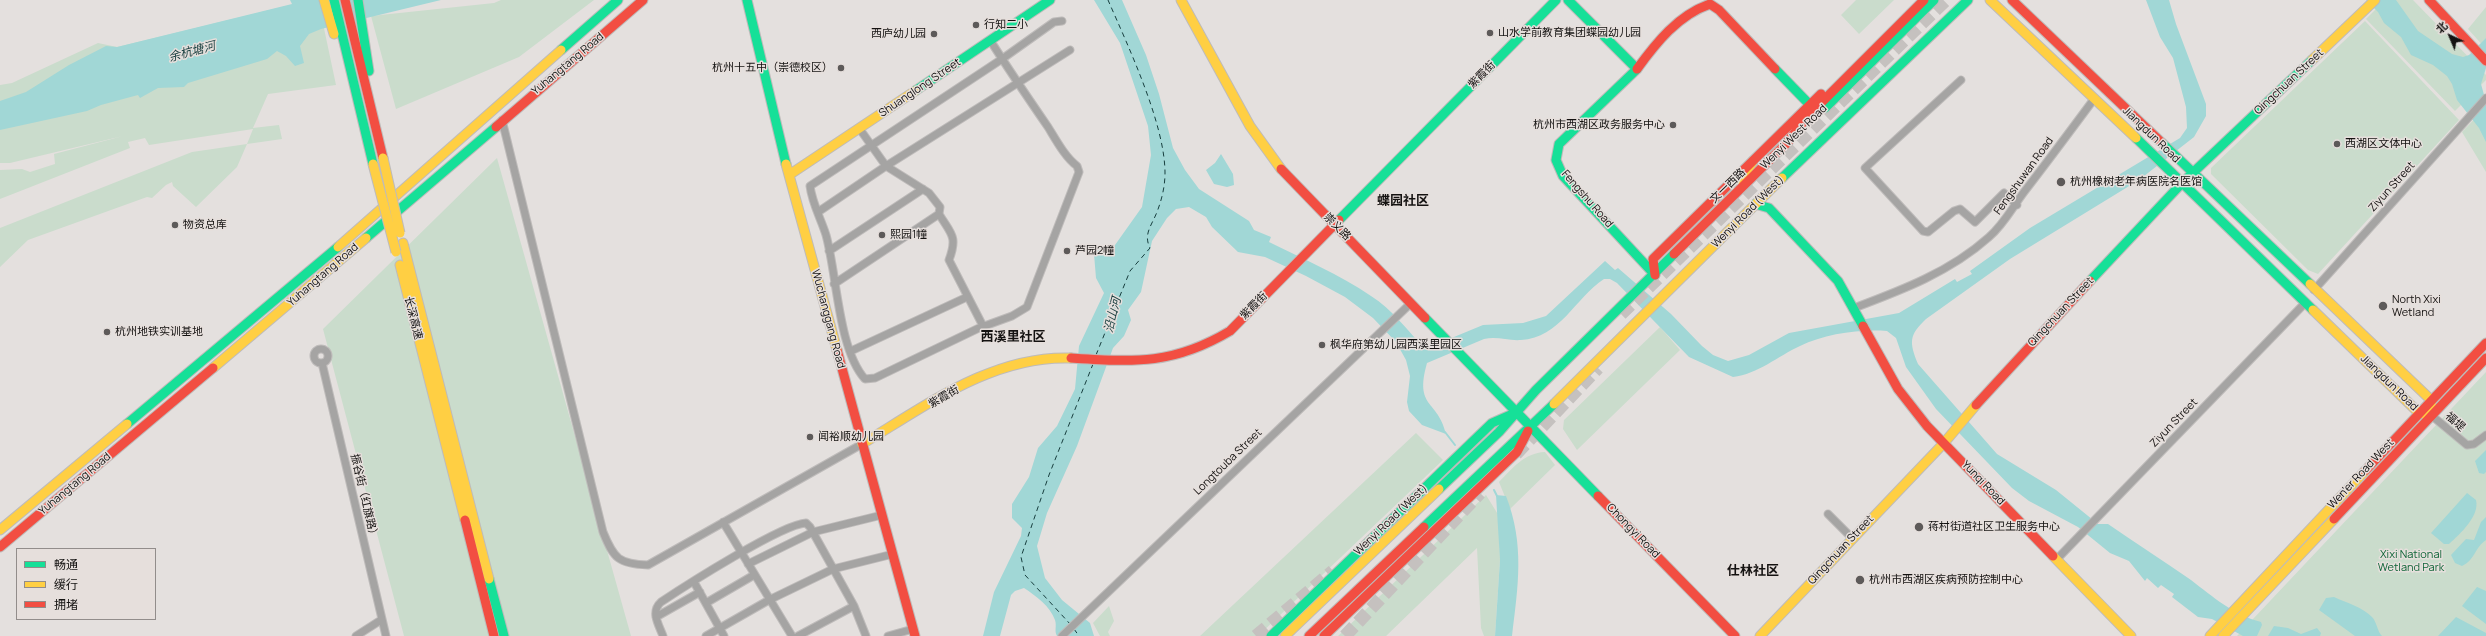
<!DOCTYPE html>
<meta charset="utf-8">
<style>
body{margin:0}
#map{position:relative;width:2486px;height:636px;overflow:hidden;background:#e4e0de;font-family:Manrope,"Noto Sans SC",sans-serif}
canvas{display:block}
.legend{position:absolute;left:16px;top:548px;width:140px;height:72px;box-sizing:border-box;background:#e6dfdc;border:1px solid #928d8b;margin:0;padding:5px 7px;list-style:none;font-size:12px;color:#141211}
.legend li{display:flex;align-items:center;gap:8px;height:20px}
.legend b{width:20px;border:1px solid #928d8b}
.north{position:absolute;left:2430px;top:16px;width:40px;height:40px;-webkit-text-stroke:3px #e6dfdc;paint-order:stroke;rotate:316deg;font-size:11px;font-weight:700;line-height:16px;text-align:center;color:#141211}
.north::after{content:'';display:block;margin:auto;width:14px;height:18px;background:#141211;clip-path:polygon(50% 0,100% 100%,50% 72%,0 100%)}
</style>
<div id="map">
<canvas width="2486" height="636"></canvas>
<ul class="legend">
<li><b style="height:5px;background:#16e098"></b>畅通</li>
<li><b style="height:5px;background:#ffcf43"></b>缓行</li>
<li><b style="height:5px;background:#f24e42"></b>拥堵</li>
</ul>
<div class="north">北</div>
</div>
<script>
const ctx = document.querySelector('canvas').getContext('2d');
ctx.lineJoin = 'round';
function fill(path, color) {
  ctx.fillStyle = color;
  ctx.fill(path, 'evenodd');
}
function trace(path, color, width, dash) {
  ctx.strokeStyle = color;
  ctx.lineWidth = width;
  ctx.lineCap = dash ? 'butt' : 'round';
  ctx.setLineDash(dash || []);
  ctx.stroke(path);
}
function write(font, color, halo, rows, align = 'center') {
  ctx.font = font + ' Manrope,"Noto Sans SC",sans-serif';
  ctx.lineWidth = 3;
  ctx.setLineDash([]);
  ctx.textBaseline = 'middle';
  ctx.strokeStyle = halo;
  ctx.fillStyle = color;
  for (const [text, x, y, turn = 0] of rows) {
    ctx.save();
    ctx.translate(x, y);
    ctx.rotate((+turn || 0) * Math.PI / 180);
    ctx.textAlign = isNaN(turn) ? turn : align;
    if (halo) ctx.strokeText(text, 0, 0);
    ctx.fillText(text, 0, 0);
    ctx.restore();
  }
}
const green = new Path2D(`
 M311,0H318L336,85L268,94L253,128L279,125L282,139L247,144L237,167L196,207L173,186L172,182L166,185L152,198L147,197L28,240L0,267V228L192,152L247,144L253,129L149,145L145,138L128,142L130,148L0,199V170L22,169L30,172L55,164L54,154L123,136L10,163H0V85L12,83L98,43L117,47Z
 M501,0H594L519,57L396,109L371,16L494,3Z
 M1856,0H1894L1859,34L1841,15Z
 M2385,0H2413L2486,75V80L2455,111L2366,19Z
 M2486,7V49L2468,29Z
 M2365,21L2459,120L2318,274L2308,270L2211,174V168Z
 M2486,107V172L2462,132Z
 M497,158L631,636H404L323,329Z
 M1660,327L1680,350L1577,450L1563,429L1564,420Z
 M2486,372V636H2237Z
 M1416,433L1443,460L1258,636H1200Z
 M1545,452L1555,465L1510,509L1499,482C1513,468 1524,453 1545,452Z
 M1486,495L1499,516L1500,560L1495,636H1484L1481,628L1477,548L1386,636H1338Z
 M1109,606L1114,621L1108,632L1110,636H1100L1093,623Z`);
const water = new Path2D(`
 M290,0H441L321,29L309,34L300,46L304,63L295,66L286,56L277,51L267,59L188,83L184,87L158,88L140,98L138,95L101,105L87,111L0,130V101L26,92L69,65L106,46L117,47L292,4Z
 M1094,0H1122L1146,55L1159,94L1173,148L1185,170L1199,189L1249,221L1254,230L1271,237L1269,242C1303,259 1339,274 1371,296C1392,309 1408,331 1425,349L1483,325L1523,323L1546,316L1605,261L1615,270L1618,268L1671,314L1702,346L1713,355L1728,361L1749,355L1789,333L1899,313L1955,279L1957,282L1972,274L1970,271L2030,228L2180,138L2187,128L2186,107L2173,58L2160,37L2146,0H2169L2176,24L2206,104V116L2194,137L2139,180L2010,259L1926,319C1909,335 1909,342 1918,364L1997,454L2056,490L2098,524H2108C2135,543 2164,561 2191,580C2213,597 2234,615 2261,622L2262,625L2257,636H2243L2212,619L2198,617L2172,597L2174,594L2161,585L2158,588L2147,578L2145,581L2129,561L2110,553L2078,527L2029,501L2012,488L1936,409L1906,367L1896,338L1887,331C1859,329 1825,334 1800,346C1778,356 1758,374 1733,377L1689,357L1617,283L1610,279H1604C1575,298 1560,338 1521,340C1508,341 1497,336 1484,339L1427,363C1414,409 1438,399 1446,434L1422,425L1409,411L1407,402L1410,376L1406,360L1396,342L1373,318L1345,297L1306,276L1265,257L1238,252L1212,227L1206,217L1189,207L1176,209L1167,218L1152,241L1141,292L1128,310L1131,320L1124,336L1113,348L1077,446L1047,513L1037,546L1045,578L1062,600L1090,623L1094,636H1057C1054,631 1057,626 1055,620C1050,606 1036,596 1024,588L1015,591L1011,595L1000,636H983L994,592L1021,536L1022,528L1012,518V504L1029,477L1038,448L1057,426L1075,389L1079,346L1104,293L1096,278L1094,254L1100,247L1115,245L1142,207L1151,155L1148,126L1120,43Z
 M2366,0H2396L2418,31L2452,54L2463,57L2469,55L2486,38V68L2481,84L2486,102V142L2479,128L2457,100L2452,84L2447,76L2433,65L2411,55L2401,37L2384,23L2378,12Z
 M1221,154L1233,174L1234,185L1227,187L1214,184L1206,170L1215,163Z
 M2486,450V472L2484,474L2479,473L2475,461Z
 M2467,493L2476,500C2480,516 2460,534 2449,544H2444L2431,533Z
 M1496,495L1506,496C1525,545 1518,586 1512,636H1495L1500,560Z
 M2486,517V540C2475,547 2475,560 2462,566L2455,563L2451,555L2466,539L2474,540L2481,522Z
 M2477,587L2486,591V624L2462,606Z
 M2334,597C2347,603 2362,607 2372,617C2377,622 2377,631 2382,636H2355L2319,610L2326,598Z
 M2456,617L2486,633V636H2438Z
 M2274,626L2288,628L2301,634L2317,628L2321,633L2320,636H2268Z`);
const stream = new Path2D(`
 M1445,432L1455,445
 M1494,490L1497,496`);
const ferry = new Path2D(`
 M1096,355L1130,271L1150,248C1143,234 1152,225 1157,212C1162,199 1165,186 1165,173C1165,124 1128,46 1108,0
 M1071,625L1025,575L1021,557L1049,475L1093,364
 M1074,629L1079,636`);
const highwayTunnel = new Path2D(`
 M1621,314L1946,0
 M1516,454L1598,368
 M1256,636L1333,571
 M1345,636L1480,493`);
const street = new Path2D(`
 M990,40C1009,70 1028,98 1048,127C1056,140 1065,157 1077,166L1079,172L1027,307L1012,316L979,328L875,378L865,379C838,349 837,274 826,235C821,219 812,203 810,186L1002,59L1054,22L1062,21
 M1961,80L1865,168L1923,231L1928,232L1954,211L1960,209L1975,222L2004,193L2017,205
 M502,120L603,532C614,559 619,564 648,565L862,444
 M859,128L886,166L929,193L940,207L939,214C951,234 958,236 949,260L983,326
 M818,212L886,166L1070,50
 M829,251L923,189
 M834,284L939,214
 M2314,290L2486,98
 M1854,308C1902,290 1950,272 1989,237C2004,224 2012,208 2024,192C2048,161 2071,130 2094,99
 M314 356a7 7 0 1 1 14 0a7 7 0 1 1-14 0Z
 M851,351L967,297
 M322,363L386,636
 M2431,415L2467,445L2474,444L2486,435
 M1828,514L1852,538
 M723,522L792,636
 M2057,559L2306,302
 M748,564L813,532L882,515
 M694,582L724,636
 M706,603L754,575
 M656,617L700,592
 M356,636L381,620
 M663,636C659,625 650,612 661,602C685,586 782,524 806,523L810,527L854,606L866,636
 M706,636L769,600L833,569L893,554
 M798,636L854,606
 M888,636L913,629
 M1062,636L1410,304`);
const fast = new Path2D(`
 M334,0L373,164
 M358,0L369,71
 M747,0L786,164
 M1568,0L1637,69L1559,144L1556,160L1563,176L1655,275
 M561,50L618,0
 M1775,69L1810,105
 M915,91L1050,0
 M1825,108L1934,0
 M2136,138L2313,310
 M2162,143L2310,284
 M1782,178L1968,0
 M1755,204L1769,208L1838,281L1863,326
 M1339,220L1556,0
 M366,238L496,127
 M2090,281L2182,183L2312,60
 M1425,318L1598,496
 M127,424L338,247
 M1439,489L1499,432L1536,390L1674,254
 M1424,527L1554,404
 M489,579L504,636
 M1271,636L1492,423L1517,412`);
const slow = new Path2D(`
 M324,0L334,34
 M1181,0L1250,126L1281,169
 M1990,0L2136,138
 M2312,60L2375,0
 M786,164L837,350
 M789,175L915,91
 M1741,180L1753,161
 M403,243L489,579
 M338,247L561,50
 M400,265L465,520
 M2310,284L2431,400V415
 M2313,310L2419,413L2431,415
 M213,368L366,238
 M1554,404L1782,178
 M862,444C927,405 993,355 1071,358
 M0,530L127,424
 M2053,556L2131,636
 M1285,636L1439,489
 M1760,636L1944,443L1976,405
 M2210,636L2365,471
 M2223,636L2334,519`);
const jam = new Path2D(`
 M345,0L383,158
 M2012,0L2162,143
 M2429,0L2486,61
 M1637,69C1656,43 1678,15 1710,4L1719,10L1775,69
 M496,127L643,0
 M1782,148L1810,114L1924,0
 M1281,169L1425,318
 M1674,254L1789,141
 M1655,275L1653,259L1821,94
 M1863,326L1898,389L1927,426L2053,556
 M837,350L915,636
 M1071,358C1135,362 1173,365 1230,331L1339,220
 M1976,405L2090,281
 M2365,471L2486,343
 M1598,496L1735,636
 M2334,519L2486,358
 M465,520L494,636
 M0,547L213,368
 M1309,636L1424,527
 M1324,636L1517,452L1528,431`);
const slowBridge = new Path2D(`
 M383,158L400,233
 M373,164L396,252`);
const markers = [
 [976,25,4,"#5d5a59"],
 [1490,33,4,"#5d5a59"],
 [934,34,4,"#5d5a59"],
 [841,68,4,"#5d5a59"],
 [1673,125,4,"#5d5a59"],
 [2337,144,4,"#5d5a59"],
 [2061,182,5,"#5d5a59"],
 [175,225,4,"#5d5a59"],
 [882,235,4,"#5d5a59"],
 [1067,251,4,"#5d5a59"],
 [2383,306,5,"#5d5a59"],
 [107,332,4,"#5d5a59"],
 [1322,345,4,"#5d5a59"],
 [810,437,4,"#5d5a59"],
 [1919,527,5,"#5d5a59"],
 [1860,580,5,"#5d5a59"]
];
const poiNames = [
 ["行知二小",984,25],
 ["山水学前教育集团蝶园幼儿园",1498,33],
 ["西庐幼儿园",926,34,"right"],
 ["杭州十五中（崇德校区）",833,68,"right"],
 ["杭州市西湖区政务服务中心",1665,125,"right"],
 ["西湖区文体中心",2345,144],
 ["杭州橡树老年病医院名医馆",2070,182],
 ["物资总库",183,225],
 ["熙园1幢",890,235],
 ["芦园2幢",1075,251],
 ["North Xixi",2392,300],
 ["Wetland",2392,313],
 ["杭州地铁实训基地",115,332],
 ["枫华府第幼儿园西溪里园区",1330,345],
 ["闻裕顺幼儿园",818,437],
 ["蒋村街道社区卫生服务中心",1928,527],
 ["杭州市西湖区疾病预防控制中心",1869,580]
];
const streetNames = [
 ["Yuhangtang Road",568,64,-40],
 ["紫霞街",1482,75,-45],
 ["Qingchuan Street",2289,82,-43],
 ["Shuanglong Street",920,88,-34],
 ["Jiangdun Road",2151,135,44],
 ["Wenyi West Road",1794,137,-44],
 ["Fengshuwan Road",2024,176,-54],
 ["文一西路",1728,186,-44],
 ["Ziyun Street",2392,187,-48],
 ["Fengshu Road",1587,199,49],
 ["Wenyi Road (West)",1748,212,-45],
 ["崇义路",1337,227,45],
 ["Yuhangtang Road",323,275,-41],
 ["紫霞街",1254,306,-45],
 ["Qingchuan Street",2061,312,-47],
 ["长深高速",413,318,76],
 ["Wuchanggang Road",828,319,75],
 ["Jiangdun Road",2389,383,44],
 ["紫霞街",944,397,-30],
 ["福堤",2455,422,42],
 ["Ziyun Street",2174,423,-46],
 ["Longtouba Street",1228,462,-44],
 ["Wen'er Road West",2361,474,-47],
 ["Yunqi Road",1983,483,46],
 ["Yuhangtang Road",75,484,-40],
 ["振谷街（红旗路）",364,497,77],
 ["Wenyi Road (West)",1391,520,-44],
 ["Chongyi Road",1633,531,46],
 ["Qingchuan Street",1841,550,-47]
];
const parkNames = [
 ["Xixi National",2411,555],
 ["Wetland Park",2411,568]
];
const waterNames = [
 ["余杭塘河",192,52,-15],
 ["沿山河",1113,315,-76]
];
const quarterNames = [
 ["蝶园社区",1403,201],
 ["西溪里社区",1013,337],
 ["仕林社区",1753,571]
];
fill(green, '#cadccc');
fill(water, '#a1d7d6');
trace(stream, '#a1d7d6', 2);
trace(ferry, '#173e3e', 1, [5, 4]);
trace(highwayTunnel, '#c5c1bf', 13, [13, 6]);
trace(street, '#bebbba', 9);
trace(fast, '#bebbba', 11);
trace(slow, '#bebbba', 11);
trace(jam, '#bebbba', 11);
trace(street, '#a5a4a3', 7);
trace(fast, '#16e098', 9);
trace(slow, '#ffcf43', 9);
trace(jam, '#f24e42', 9);
trace(slowBridge, '#bebbba', 11, []);
trace(slowBridge, '#ffcf43', 9);
for (const [x, y, r, color] of markers) {
  const dot = new Path2D();
  dot.arc(x, y, r, 0, 2 * Math.PI);
  ctx.fillStyle = color;
  ctx.fill(dot);
  trace(dot, '#e6dfdc', 1.5);
}
write('11px', '#141211', '#e6dfdc', poiNames, 'left');
write('11px', '#141211', '#e6dfdc', streetNames);
write('11px', '#0f6638', '#e6dfdc', parkNames);
write('italic 12px', '#173e3e', '#e6dfdc', waterNames);
write('bold 13px', '#141211', '#e6dfdc', quarterNames);
</script>
